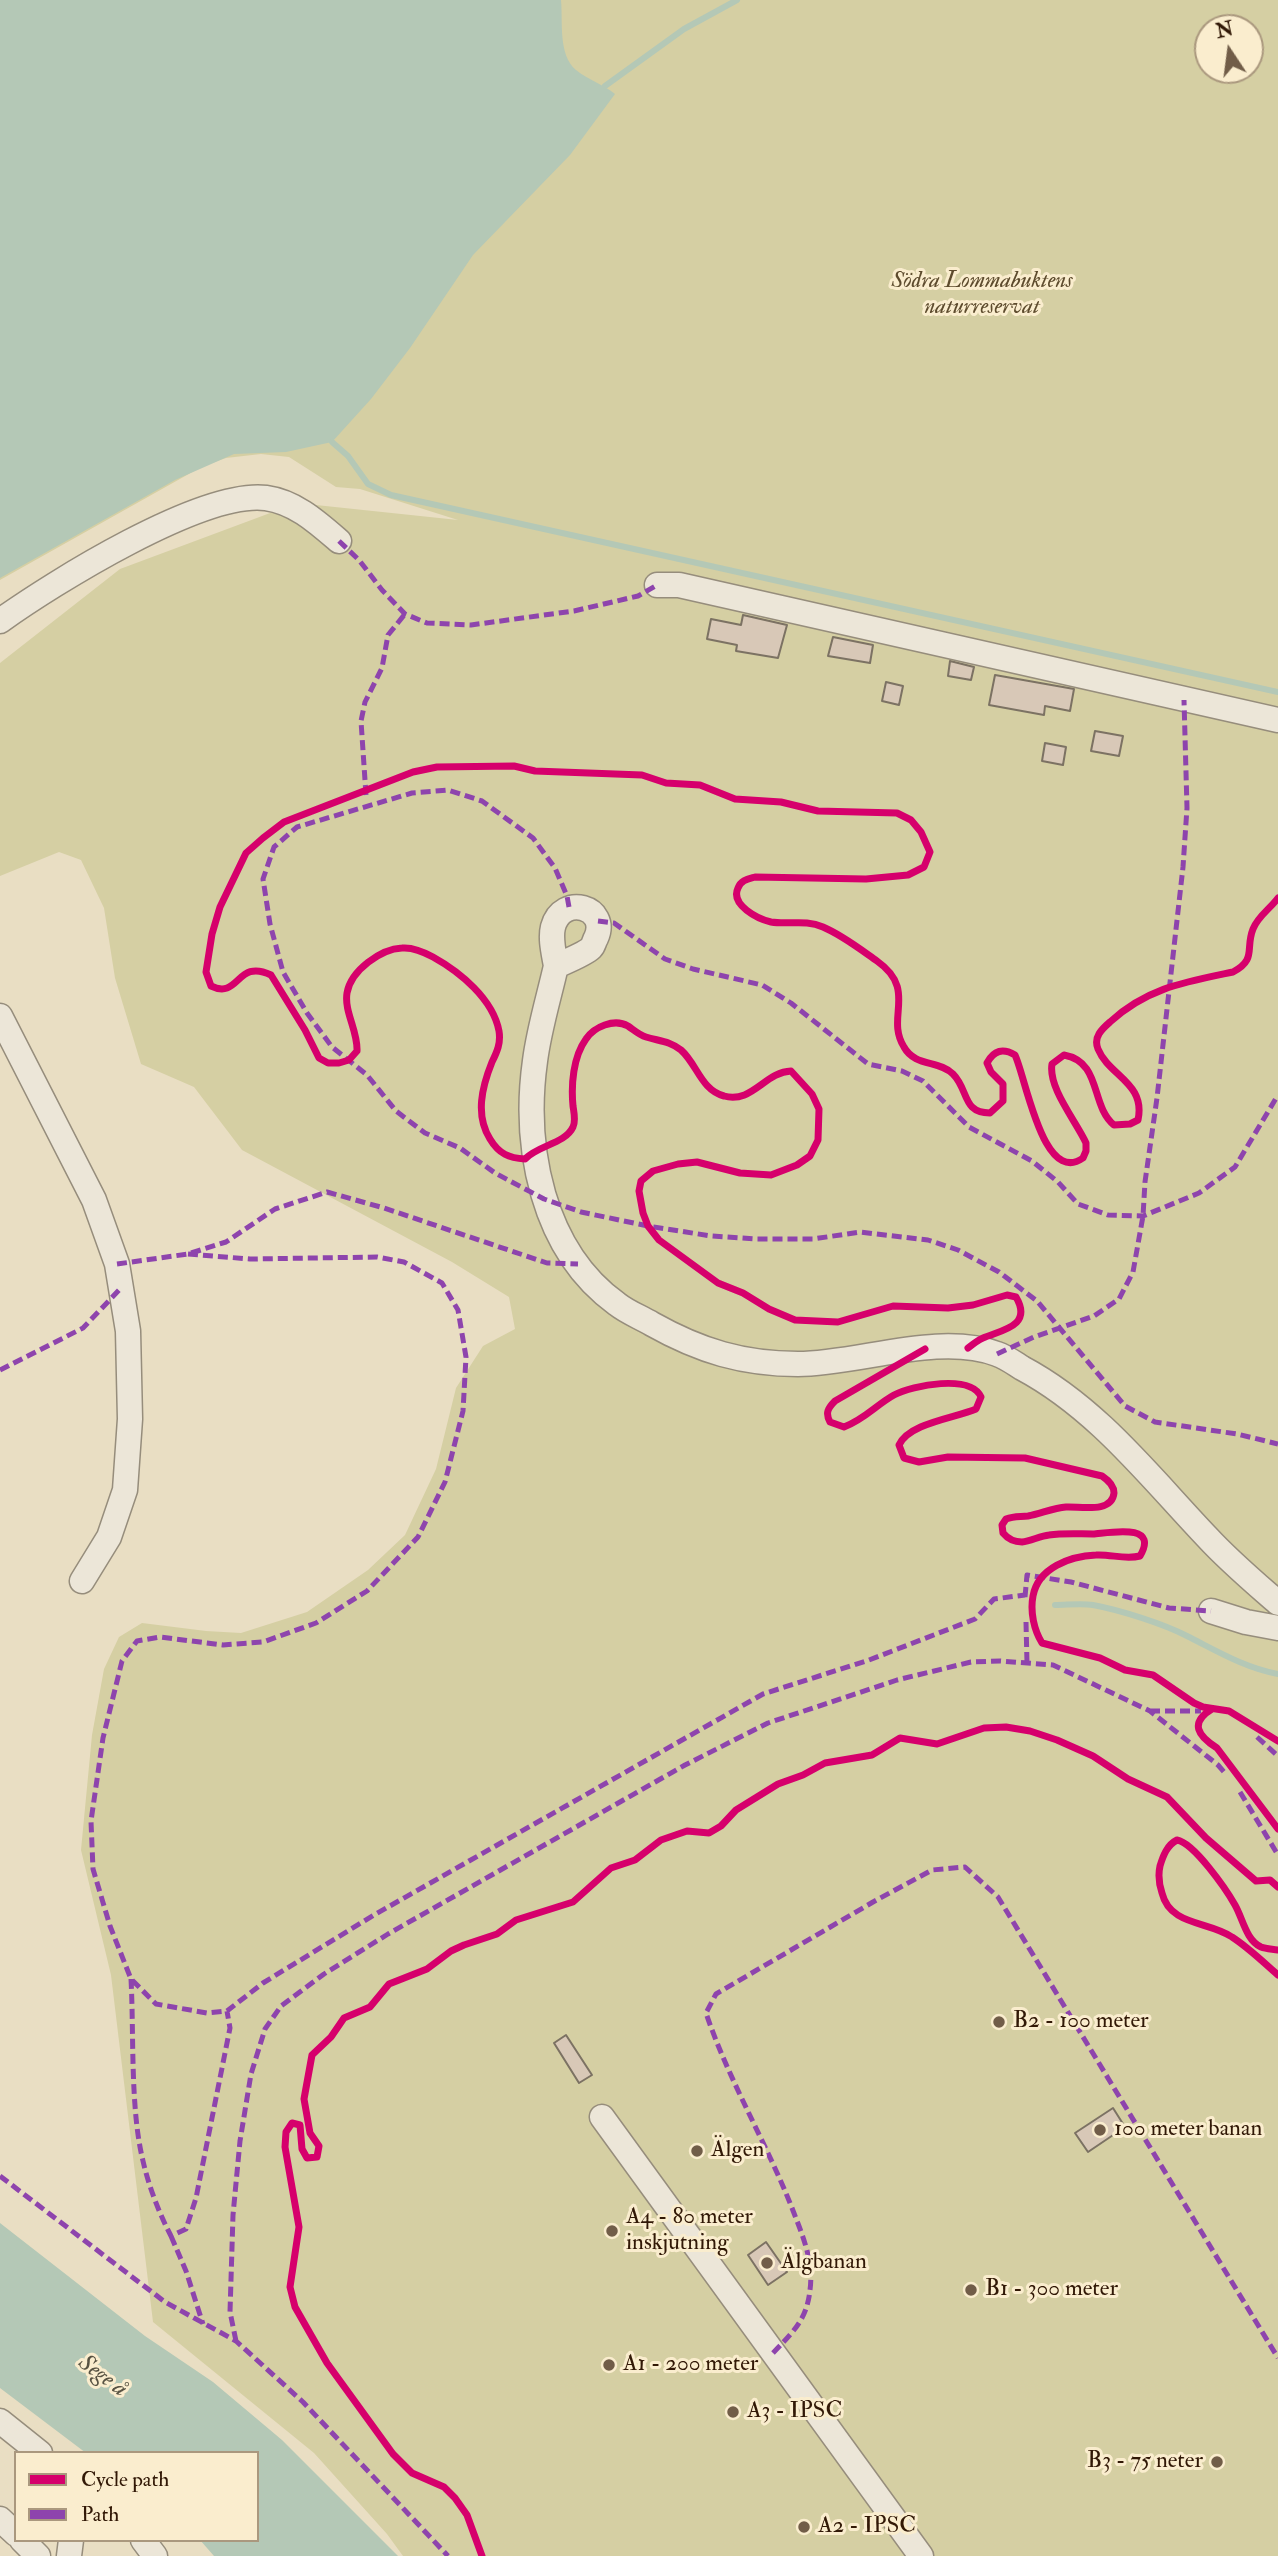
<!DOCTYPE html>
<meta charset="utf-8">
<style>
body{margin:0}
#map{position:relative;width:1278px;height:2556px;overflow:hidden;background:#e9dec3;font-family:"IM FELL Double Pica",serif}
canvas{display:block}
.legend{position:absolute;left:14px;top:2451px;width:245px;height:91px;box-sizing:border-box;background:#faedce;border:2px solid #aa987e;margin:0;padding:9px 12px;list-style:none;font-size:21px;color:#311806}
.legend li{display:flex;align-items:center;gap:14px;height:35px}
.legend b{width:35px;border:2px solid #aa987e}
.north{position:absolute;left:1194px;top:14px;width:70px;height:70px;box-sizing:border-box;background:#faedce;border:2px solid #aa987e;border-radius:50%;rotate:347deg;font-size:19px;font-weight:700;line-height:28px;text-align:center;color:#311806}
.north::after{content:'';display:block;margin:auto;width:24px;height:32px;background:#715d48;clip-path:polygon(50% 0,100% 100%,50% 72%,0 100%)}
</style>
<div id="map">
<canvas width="1278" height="2556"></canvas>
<ul class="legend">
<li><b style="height:9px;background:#d6006c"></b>Cycle path</li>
<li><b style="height:9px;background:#8e44ad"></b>Path</li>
</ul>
<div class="north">N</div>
</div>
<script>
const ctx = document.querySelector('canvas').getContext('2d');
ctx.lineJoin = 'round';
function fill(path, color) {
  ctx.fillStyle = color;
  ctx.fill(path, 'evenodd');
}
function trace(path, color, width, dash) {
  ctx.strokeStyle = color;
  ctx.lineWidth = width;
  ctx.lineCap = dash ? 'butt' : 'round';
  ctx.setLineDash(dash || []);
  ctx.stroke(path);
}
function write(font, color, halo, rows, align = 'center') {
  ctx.font = font + ' "IM FELL Double Pica",serif';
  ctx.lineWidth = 6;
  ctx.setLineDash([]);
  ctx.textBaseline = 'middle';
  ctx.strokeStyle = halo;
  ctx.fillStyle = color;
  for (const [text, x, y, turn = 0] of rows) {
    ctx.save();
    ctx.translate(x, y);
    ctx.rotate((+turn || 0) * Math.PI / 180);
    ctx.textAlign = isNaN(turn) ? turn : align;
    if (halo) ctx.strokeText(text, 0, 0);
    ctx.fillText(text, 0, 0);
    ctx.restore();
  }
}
const green = new Path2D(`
 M0,0H1278V2556H403L387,2534L314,2453L153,2322L111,1975L81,1850L92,1735L104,1669L119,1637L142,1623L206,1631L241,1633L307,1612L368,1570L405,1535L436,1469L456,1388L483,1346L515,1329L509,1297L452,1262L242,1150L194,1087L141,1064L115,978L104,908L81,860L59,852L0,876V663L120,569L297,503L458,520L360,489L336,487L289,457L261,454L226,458L203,466L0,580ZM1208,28H1250V70H1208Z`);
const water = new Path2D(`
 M0,0H561C563,22 558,55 576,70C588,80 603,84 615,94L570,155L473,255L410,348L371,399L332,442L286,452L234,454L175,480L0,578Z
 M0,2223L145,2336L213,2382L282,2440L398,2556H214L200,2540H257V2453H86L0,2388Z`);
const stream = new Path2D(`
 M605,86L684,29L737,0
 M332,442L348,456L368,484L391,495L1278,692
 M1055,1605C1067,1605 1081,1603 1093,1605C1120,1610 1164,1624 1187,1636C1217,1651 1245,1668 1278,1674`);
const building = new Path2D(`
 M743,615L787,625L778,658L736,651L737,645L707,639L711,619L741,625Z
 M833,637L873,645L870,663L828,656Z
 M950,661L974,667L971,680L948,676Z
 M995,675L1074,689L1070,711L1045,706L1044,715L989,705Z
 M886,682L903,686L899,705L882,701Z
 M1095,731L1123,736L1119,756L1091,751Z
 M1045,743L1066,747L1063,765L1042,761Z
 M566,2035L592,2075L579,2083L554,2043Z
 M1113,2108L1125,2127L1088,2152L1075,2133Z
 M766,2242L787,2272L768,2285L748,2255Z`);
const minor = new Path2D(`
 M657,585H679L1278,720
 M0,621C53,583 202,490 266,498C295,502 317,522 339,541
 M556,966C554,954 550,939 553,927C562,893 610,907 596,938C594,941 594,945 591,948C585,954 565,962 556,966C549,997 539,1029 535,1061C523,1147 542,1250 617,1304C627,1312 640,1317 652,1324C700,1351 743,1364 798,1364C858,1364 939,1332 997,1354C1006,1357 1014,1363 1022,1368C1097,1408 1149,1476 1207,1537C1229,1561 1254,1582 1278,1603
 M0,1016L94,1200L117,1264L128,1331L130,1419L125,1490L109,1537L82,1581
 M1211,1611L1246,1622L1278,1628
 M602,2117L921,2556
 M0,2421L40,2453
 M0,2519L16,2534
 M22,2540L38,2556
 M143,2540L155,2556
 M69,2556L71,2540`);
const quiet = new Path2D(`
 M339,541L359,560L382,590L405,614L427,623L471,625L574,611L638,596L657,585
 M366,795L361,721L365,702L382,668L388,635L405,614
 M569,907L567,896L555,868L533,838L482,801L448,790L412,793L297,827L274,847L263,879L270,924L283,972L307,1013L332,1047L367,1075L396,1111L425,1133L460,1148L495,1173L544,1199L581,1212L648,1226L711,1236L756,1239H813L860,1232L928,1240L958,1250L999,1272L1037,1301L1125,1406L1155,1422L1237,1434L1278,1444
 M598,921L614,923L665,959L693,969L762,985L791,1003L868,1064L902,1071L923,1081L969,1127L1032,1161L1058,1182L1078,1204L1108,1215L1143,1216L1199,1193L1235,1167L1278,1095
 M188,1254L250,1259L377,1257L404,1262L442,1283L458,1310L466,1357L463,1411L445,1482L418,1537L367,1591L316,1623L263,1642L223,1645L160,1637L137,1641L122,1661L103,1738L91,1821L93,1869L110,1926L131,1979L156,2004L207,2013L227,2011L263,1983L374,1915L763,1694L869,1660L975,1619L994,1599L1025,1595
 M117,1264L188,1254L226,1242L275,1209L327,1192L384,1208L547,1263L578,1264
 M997,1354L1034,1337L1094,1316L1119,1299L1133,1272L1143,1216L1145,1182L1157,1098L1183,867L1187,808L1184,700
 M0,1370L83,1328L121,1288
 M1025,1597L1027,1575L1071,1582L1169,1608L1211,1611
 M1026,1622L1027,1663
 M1150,1711H1201
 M1257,1737L1278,1756
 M1240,1792L1278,1855
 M131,1979C134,2035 130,2108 143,2161C149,2187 159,2213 171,2236L186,2229L196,2198L230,2028L227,2011
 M0,2176L165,2302L236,2341L303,2402L448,2556
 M171,2236L186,2271L203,2324
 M236,2341L230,2312L233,2215L240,2141L251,2074L265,2029L281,2006L324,1974L388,1934L685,1765L768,1723L897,1680L971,1662L1000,1661L1053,1665L1150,1711L1218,1765L1225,1773
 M773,2353C792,2333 807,2320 810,2290C814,2261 802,2234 792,2208C766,2142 729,2081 706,2013L716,1994L873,1902L932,1870L965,1867L998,1897L1278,2358`);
const cycleway = new Path2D(`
 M968,1348C973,1344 978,1340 983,1338C1002,1330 1033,1326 1016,1297L1007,1295L973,1305L948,1308L893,1306L838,1322L795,1320L769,1309L743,1293L718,1283L659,1240L648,1226L643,1213L639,1191L641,1181L653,1171L678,1164L697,1162L740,1173L771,1175L797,1165L810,1156L818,1140L819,1109L812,1094L791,1071C765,1072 752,1104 724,1096C701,1090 697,1064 681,1050C670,1041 659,1041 646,1037C639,1035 634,1030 628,1026C614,1018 594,1027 586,1039C573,1057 571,1085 573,1106C574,1113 576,1121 573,1127C565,1144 538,1145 525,1159C509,1158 499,1154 490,1139C475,1115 482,1087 492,1062C497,1052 501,1043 499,1031C493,999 460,972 433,957C424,952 413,947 402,948C381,949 351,970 347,993C344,1012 358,1031 357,1051L349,1060L339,1063H328L319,1058L305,1030L271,975C236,958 240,1000 211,986L206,972L212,934L220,907L246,853L263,838L284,822L413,772L437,767L514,766L535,771L642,775L666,783L700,785L735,799L781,802L818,811L897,813L911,820L921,832L930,852L924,867L908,875L866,879L755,877C748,879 741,880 738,888C730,905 758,919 771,922C789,925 805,919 823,927C842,935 860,949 877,961C918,990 885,1017 904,1047C915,1067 939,1060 953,1074C969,1090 962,1113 990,1113L1003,1101V1084L991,1072L987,1063C994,1050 1003,1048 1015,1055C1026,1078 1043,1186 1083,1158L1086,1151V1143C1076,1121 1048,1088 1052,1064L1064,1055C1102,1062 1090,1105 1114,1125L1130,1124L1138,1120C1146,1083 1109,1076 1098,1049C1093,1037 1102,1029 1110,1022C1147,988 1185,982 1233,972C1257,959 1245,949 1253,929C1258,916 1270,909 1278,898
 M925,1349L835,1401C828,1408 825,1413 830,1422L844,1427C865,1419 876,1405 894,1395C913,1385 971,1374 981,1397L976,1409C955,1418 909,1423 899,1445L904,1458L919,1462L948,1457L1025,1458L1102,1476C1108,1480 1114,1485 1114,1493C1112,1514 1079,1506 1066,1507C1053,1508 1040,1514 1028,1516C1020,1517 1014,1516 1006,1519L1002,1525L1003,1533C1008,1539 1014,1542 1022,1542C1031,1541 1040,1536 1049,1535C1063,1533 1078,1534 1093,1534C1108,1533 1160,1522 1140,1556C1125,1560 1111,1554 1096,1555C1070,1556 1038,1568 1033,1596C1030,1612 1034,1630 1042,1643L1100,1658L1125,1670L1153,1675L1194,1703L1203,1707L1229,1711L1278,1741
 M1212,1709C1189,1723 1198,1736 1217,1748L1278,1829
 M1278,1950C1273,1949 1266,1949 1261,1947C1246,1940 1243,1919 1235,1905C1226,1889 1194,1843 1177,1840C1167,1845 1163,1856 1160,1866C1158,1875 1159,1884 1162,1893C1170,1926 1209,1921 1232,1937C1249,1948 1263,1962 1278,1975
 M482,2556L467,2515L455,2498L444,2487L412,2473L393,2454L327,2363L295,2307L290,2287L299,2227L285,2147L286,2132L292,2123L300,2125L302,2149L307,2158L317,2157L319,2146L310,2133L304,2099L312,2055L331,2037L344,2018L370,2007L389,1984L427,1969L451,1951L464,1945L497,1934L516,1920L573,1902L611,1868L635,1860L661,1840L687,1831L709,1833L721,1826L736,1810L778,1784L803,1775L825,1763L872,1755L900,1738L937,1744L984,1728L1006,1727L1030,1731L1057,1740L1093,1756L1128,1779L1167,1797L1206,1838L1256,1881L1270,1880L1278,1887`);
const markers = [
 [999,2022,7,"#715d48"],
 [1100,2130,7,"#715d48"],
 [697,2151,7,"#715d48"],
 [612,2231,7,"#715d48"],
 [767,2263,7,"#715d48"],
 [971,2290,7,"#715d48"],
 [609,2365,7,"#715d48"],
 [733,2412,7,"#715d48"],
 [1217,2462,7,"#715d48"],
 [804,2527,7,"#715d48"]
];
const parkNames = [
 ["Södra Lommabuktens",982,282],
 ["naturreservat",982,308]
];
const poiNames = [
 ["B2 - 100 meter",1013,2022],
 ["100 meter banan",1114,2130],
 ["Älgen",711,2151],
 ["A4 - 80 meter",626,2218],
 ["inskjutning",626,2244],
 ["Älgbanan",781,2263],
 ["B1 - 300 meter",985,2290],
 ["A1 - 200 meter",623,2365],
 ["A3 - IPSC",747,2412],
 ["B3 - 75 neter",1203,2462,"right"],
 ["A2 - IPSC",818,2527]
];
const waterNames = [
 ["Sege å",102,2377,36]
];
fill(green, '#d5cfa3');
fill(water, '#b4c8b6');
trace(stream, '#b4c8b6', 6);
fill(building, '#d8c8b7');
trace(building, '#7c7263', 2);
trace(minor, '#968d7c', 27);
trace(minor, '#ece6d8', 24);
trace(quiet, '#8e44ad', 5, [10, 5]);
trace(cycleway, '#d6006c', 7);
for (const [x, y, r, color] of markers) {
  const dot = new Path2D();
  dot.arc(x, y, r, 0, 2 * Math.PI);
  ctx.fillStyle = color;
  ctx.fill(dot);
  trace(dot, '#faedce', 2.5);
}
write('italic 23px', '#5d4b2d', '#faedce', parkNames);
write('23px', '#311806', '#faedce', poiNames, 'left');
write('italic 24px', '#575242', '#faedce', waterNames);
</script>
